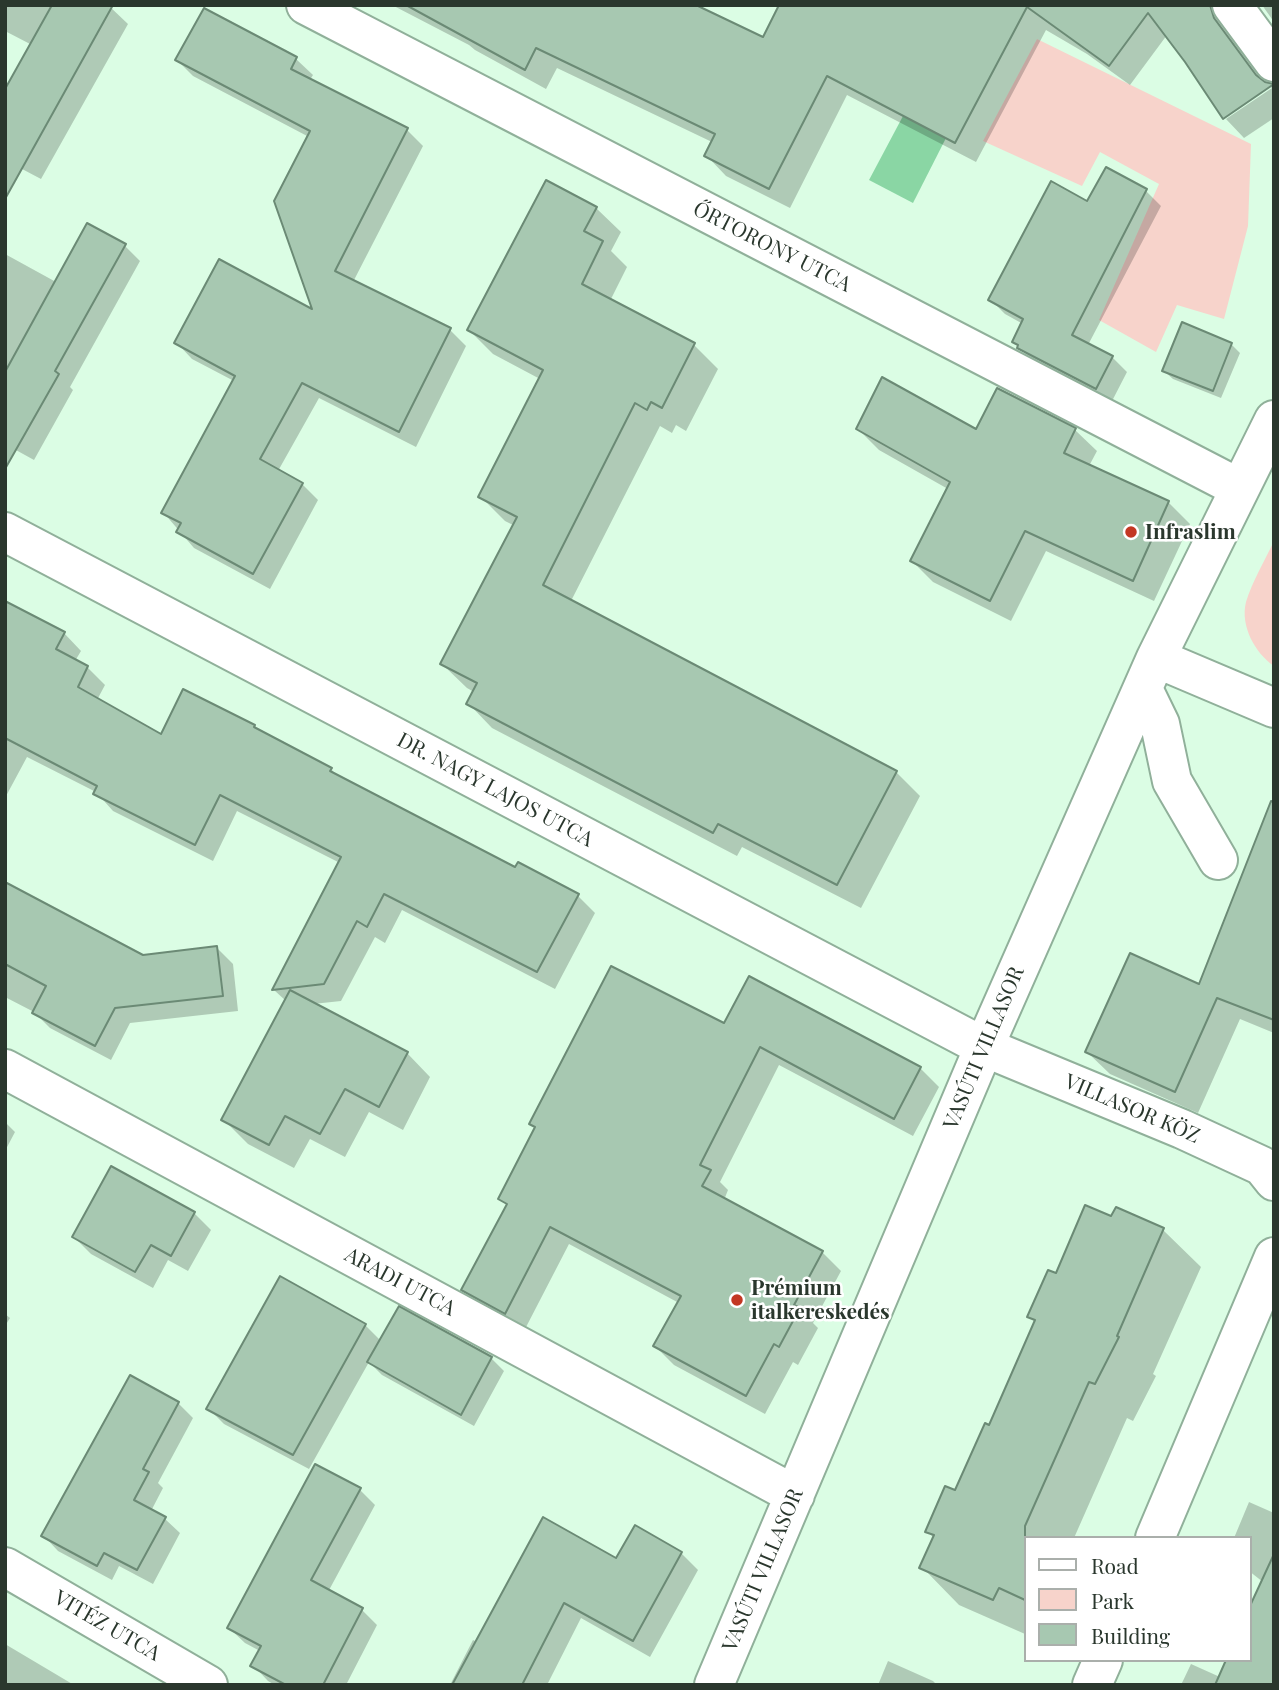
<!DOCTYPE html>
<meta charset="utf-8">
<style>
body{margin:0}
#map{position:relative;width:1279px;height:1690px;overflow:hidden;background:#dbfde4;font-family:"Playfair Display",serif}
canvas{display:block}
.frame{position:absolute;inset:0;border:7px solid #2a372d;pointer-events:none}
.legend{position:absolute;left:1024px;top:1536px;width:228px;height:126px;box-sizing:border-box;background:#fff;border:2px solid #aaafab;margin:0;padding:9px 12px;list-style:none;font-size:21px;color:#2a372d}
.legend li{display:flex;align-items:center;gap:14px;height:35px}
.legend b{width:35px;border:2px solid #aaafab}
</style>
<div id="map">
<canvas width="1279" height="1690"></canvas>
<div class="frame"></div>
<ul class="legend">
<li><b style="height:9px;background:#fff"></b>Road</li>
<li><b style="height:19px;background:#f7d3cb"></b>Park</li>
<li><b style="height:19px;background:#a7c8b1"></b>Building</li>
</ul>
</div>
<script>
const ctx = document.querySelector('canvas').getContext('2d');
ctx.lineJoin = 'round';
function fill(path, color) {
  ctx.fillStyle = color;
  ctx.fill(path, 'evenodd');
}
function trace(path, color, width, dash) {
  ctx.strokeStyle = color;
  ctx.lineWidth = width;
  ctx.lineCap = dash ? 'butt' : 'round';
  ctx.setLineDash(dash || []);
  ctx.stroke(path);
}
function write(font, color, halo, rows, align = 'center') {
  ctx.font = font + ' "Playfair Display",serif';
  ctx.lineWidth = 5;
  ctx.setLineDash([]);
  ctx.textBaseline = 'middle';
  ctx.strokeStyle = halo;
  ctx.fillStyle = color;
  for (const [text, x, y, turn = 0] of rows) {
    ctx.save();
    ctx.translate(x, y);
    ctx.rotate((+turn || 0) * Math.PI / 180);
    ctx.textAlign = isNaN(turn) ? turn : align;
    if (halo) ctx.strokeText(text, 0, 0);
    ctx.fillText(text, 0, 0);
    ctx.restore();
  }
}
const green = new Path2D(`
 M1037,39L1251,144L1248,226L1224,319L1177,305L1156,352L1099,320L1159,184L1100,152L1082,186L983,141Z
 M1274,541V666C1255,653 1240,626 1246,602C1252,582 1265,560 1274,541Z`);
const water = new Path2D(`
 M903,116L946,138L913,203L869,180Z`);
const shadow = new Path2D(`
 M5,5H108L128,24L41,179L5,160L32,45L5,31Z
 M392,5H596L764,40L781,5H1245L1234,40L1266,84L1274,85V118L1244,138L1226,119L1272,88L1167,35L1130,85L1087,54L1046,30L976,162L847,95L790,208L726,176L706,155L712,142L557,68L546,89L475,50L469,45Z
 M1262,5H1274V22Z
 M204,10L296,59L313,75L310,80L407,130L423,146L353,282L450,330L466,346L416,447L319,398L278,471L302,484L318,500L270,589L194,548L163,512L234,381L192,359L176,342L315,313L309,137L193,76L177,60Z
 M1146,191L1161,206L1088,345L1112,357L1127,372L1111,403L1034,363L1014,341L1023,324L1005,314L990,299L1088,203Z
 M596,208L621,232L611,251L627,267L610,301L694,345L718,369L686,431L676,425L672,433L660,426L571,601L896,772L920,796L861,908L742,847L737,856L492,728L468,703L474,692L467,688L442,664L515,526L505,521L480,496L540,379L493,354L469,330Z
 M125,246L140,261L70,387L73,390L34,460L5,444V254L56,282Z
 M1231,344L1240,353L1221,398L1173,379L1164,371Z
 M998,390L1075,430L1097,451L1089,466L1168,502L1190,524L1154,601L1046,551L1011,621L933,582L912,561L948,489L879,450L858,429L977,432Z
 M5,603L64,633L81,651L75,661L87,667L105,685L97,700L161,737L254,727L259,732L331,769L340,779L516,870L578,896L595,913L555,989L402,910L385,943L375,937L341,1001L313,1004L407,1053L430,1077L403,1130L369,1112L345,1157L310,1139L294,1168L248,1144L224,1120L286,1001L274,990L340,863L237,811L213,861L113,811L96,792L27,757L5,798Z
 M5,884L143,957L217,948L233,964L238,1011L130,1023L111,1060L50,1028L34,1012L5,997Z
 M1274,884V1033L1240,1019L1198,1113L1110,1074L1087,1052L1200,986Z
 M725,1026L920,1068L939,1087L913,1136L779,1065L720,1182L728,1190L724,1200L822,1252L841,1271L813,1323L818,1328L798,1365L793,1362L765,1414L674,1365L655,1346L679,1303L569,1244L524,1331L482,1308L463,1290L508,1207L500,1198L536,1129L531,1124Z
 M5,1122L15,1132L5,1151Z
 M1116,1209L1163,1230L1201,1267L1153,1374L1156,1376L1133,1421L1127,1418L1074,1538H1025V1634L959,1605L922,1567L934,1538L927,1531L956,1492L990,1427L1036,1323L1029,1316L1057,1276L1112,1219Z
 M194,1213L211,1230L188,1271L168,1260L153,1288L91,1254L74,1237Z
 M5,1314L10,1318L5,1326Z
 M365,1325L381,1341L491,1358L504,1371L474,1426L382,1375L369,1362L309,1469L224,1424L208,1408Z
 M178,1403L193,1418L158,1483L163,1488L151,1511L165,1519L180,1533L153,1584L119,1566L112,1580L58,1551L44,1536Z
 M359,1489L375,1505L328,1592L362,1610L377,1625L346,1685H275L268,1681L253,1665L260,1651L245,1643L229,1628Z
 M1249,1502L1274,1513V1685H1181L1191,1664L1220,1677L1249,1660L1263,1582L1249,1571V1538H1234Z
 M681,1553L698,1570L650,1657L581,1618L547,1685H450L473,1640L477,1642L617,1560Z
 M5,1644L74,1685H5Z
 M888,1661L933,1681L937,1685H878Z`);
const building = new Path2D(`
 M52,5H113L5,199V89Z
 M406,5H696L763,37L779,5H1210L1214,18L1256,75L1265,82L1274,84L1223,119L1185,62L1148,13L1109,66L1027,7L955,143L827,76L769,189L704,156L715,134L536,48L525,70Z
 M204,8L297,57L291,69L408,128L335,271L451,328L399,432L302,383L260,459L303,483L253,574L176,532L181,523L161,513L235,376L174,343L219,259L312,309L274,201L310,131L175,60Z
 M1106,167L1147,189L1072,335L1113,356L1096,389L1017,348L1018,345L1012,342L1023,319L988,300L1051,181L1087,201Z
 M546,180L597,207L584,231L603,241L582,284L695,343L662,408L651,402L647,410L635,403L543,585L897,771L837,885L718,824L713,833L466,704L477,683L440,664L517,517L478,497L543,370L467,330Z
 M87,223L126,244L55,371L59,374L5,469V372Z
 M1182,322L1232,343L1213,391L1162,371Z
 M882,377L976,429L997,388L1076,428L1064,453L1169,501L1133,581L1025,531L990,601L910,561L950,482L856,429Z
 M5,601L65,632L56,649L88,666L78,687L161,734L183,689L255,725L254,727L332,768L330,771L515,867L518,862L579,894L537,972L384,894L367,927L357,921L324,984L272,990L341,857L220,795L195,845L93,794L97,786L5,738Z
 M1271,801L1274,802V1020L1217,998L1175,1092L1085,1052L1130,953L1199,984Z
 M5,882L143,955L217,946L223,996L115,1008L95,1046L32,1013L46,986L5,964Z
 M611,966L724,1023L749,976L921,1067L894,1119L760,1047L700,1165L711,1170L702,1186L823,1251L794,1305L800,1308L779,1347L774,1344L746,1396L653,1346L681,1296L550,1227L505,1314L461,1290L507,1204L498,1199L535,1127L529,1124Z
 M290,990L408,1052L379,1107L345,1089L320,1134L285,1116L269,1145L221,1120Z
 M111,1166L195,1212L171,1256L151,1245L135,1272L72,1237Z
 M1085,1205L1111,1216L1116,1207L1164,1228L1117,1336L1119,1337L1095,1384L1089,1382L1025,1526V1600L999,1588L993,1600L919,1568L934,1535L925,1532L945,1486L955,1490L985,1423L989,1425L1035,1320L1027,1317L1048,1270L1056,1273Z
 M280,1276L366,1324L293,1455L206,1409Z
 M399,1306L492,1357L461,1415L367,1362Z
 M130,1375L179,1402L143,1469L149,1472L134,1500L166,1517L137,1570L104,1553L97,1566L41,1536Z
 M315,1464L361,1488L311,1580L363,1608L323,1685H286L250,1666L261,1646L227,1628Z
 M543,1517L616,1558L635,1525L682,1552L633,1641L564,1603L522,1685H452Z
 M1274,1554V1685H1215L1226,1660H1249V1608Z`);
const minor = new Path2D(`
 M306,5L1239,488
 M1232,5L1274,62
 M5,532L984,1047L1182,1129L1262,1166L1274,1181
 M1156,658L1274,708
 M1143,689L1160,724L1172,781L1218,860
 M5,1069L795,1495
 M1155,1538L1274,1257
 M5,1567L208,1685
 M714,1685L984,1047L1156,658L1274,420
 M1092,1685L1103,1660`);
const markers = [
 [1131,532,7,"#c33723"],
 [737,1300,7,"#c33723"]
];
const streetNames = [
 ["ŐRTORONY UTCA",772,247,27],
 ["DR. NAGY LAJOS UTCA",495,790,28],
 ["VASÚTI VILLASOR",984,1048,-67],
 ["VILLASOR KÖZ",1132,1109,23],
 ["ARADI UTCA",400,1282,28],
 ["VASÚTI VILLASOR",763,1570,-67],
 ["VITÉZ UTCA",107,1626,30]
];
const poiNames = [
 ["Infraslim",1145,532],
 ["Prémium",751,1288],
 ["italkereskedés",751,1312]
];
fill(green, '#f7d3cb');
fill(water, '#8ad6a4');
fill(shadow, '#0003');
fill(building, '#a7c8b1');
trace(building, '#6b8a75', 2);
trace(minor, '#90b09a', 42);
trace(minor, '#fff', 38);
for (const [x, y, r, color] of markers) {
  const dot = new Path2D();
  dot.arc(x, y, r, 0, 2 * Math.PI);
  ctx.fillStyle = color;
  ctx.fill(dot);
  trace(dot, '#fff', 2.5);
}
write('21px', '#2a372d', '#fff', streetNames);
write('bold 21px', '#2a372d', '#fff', poiNames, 'left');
</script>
